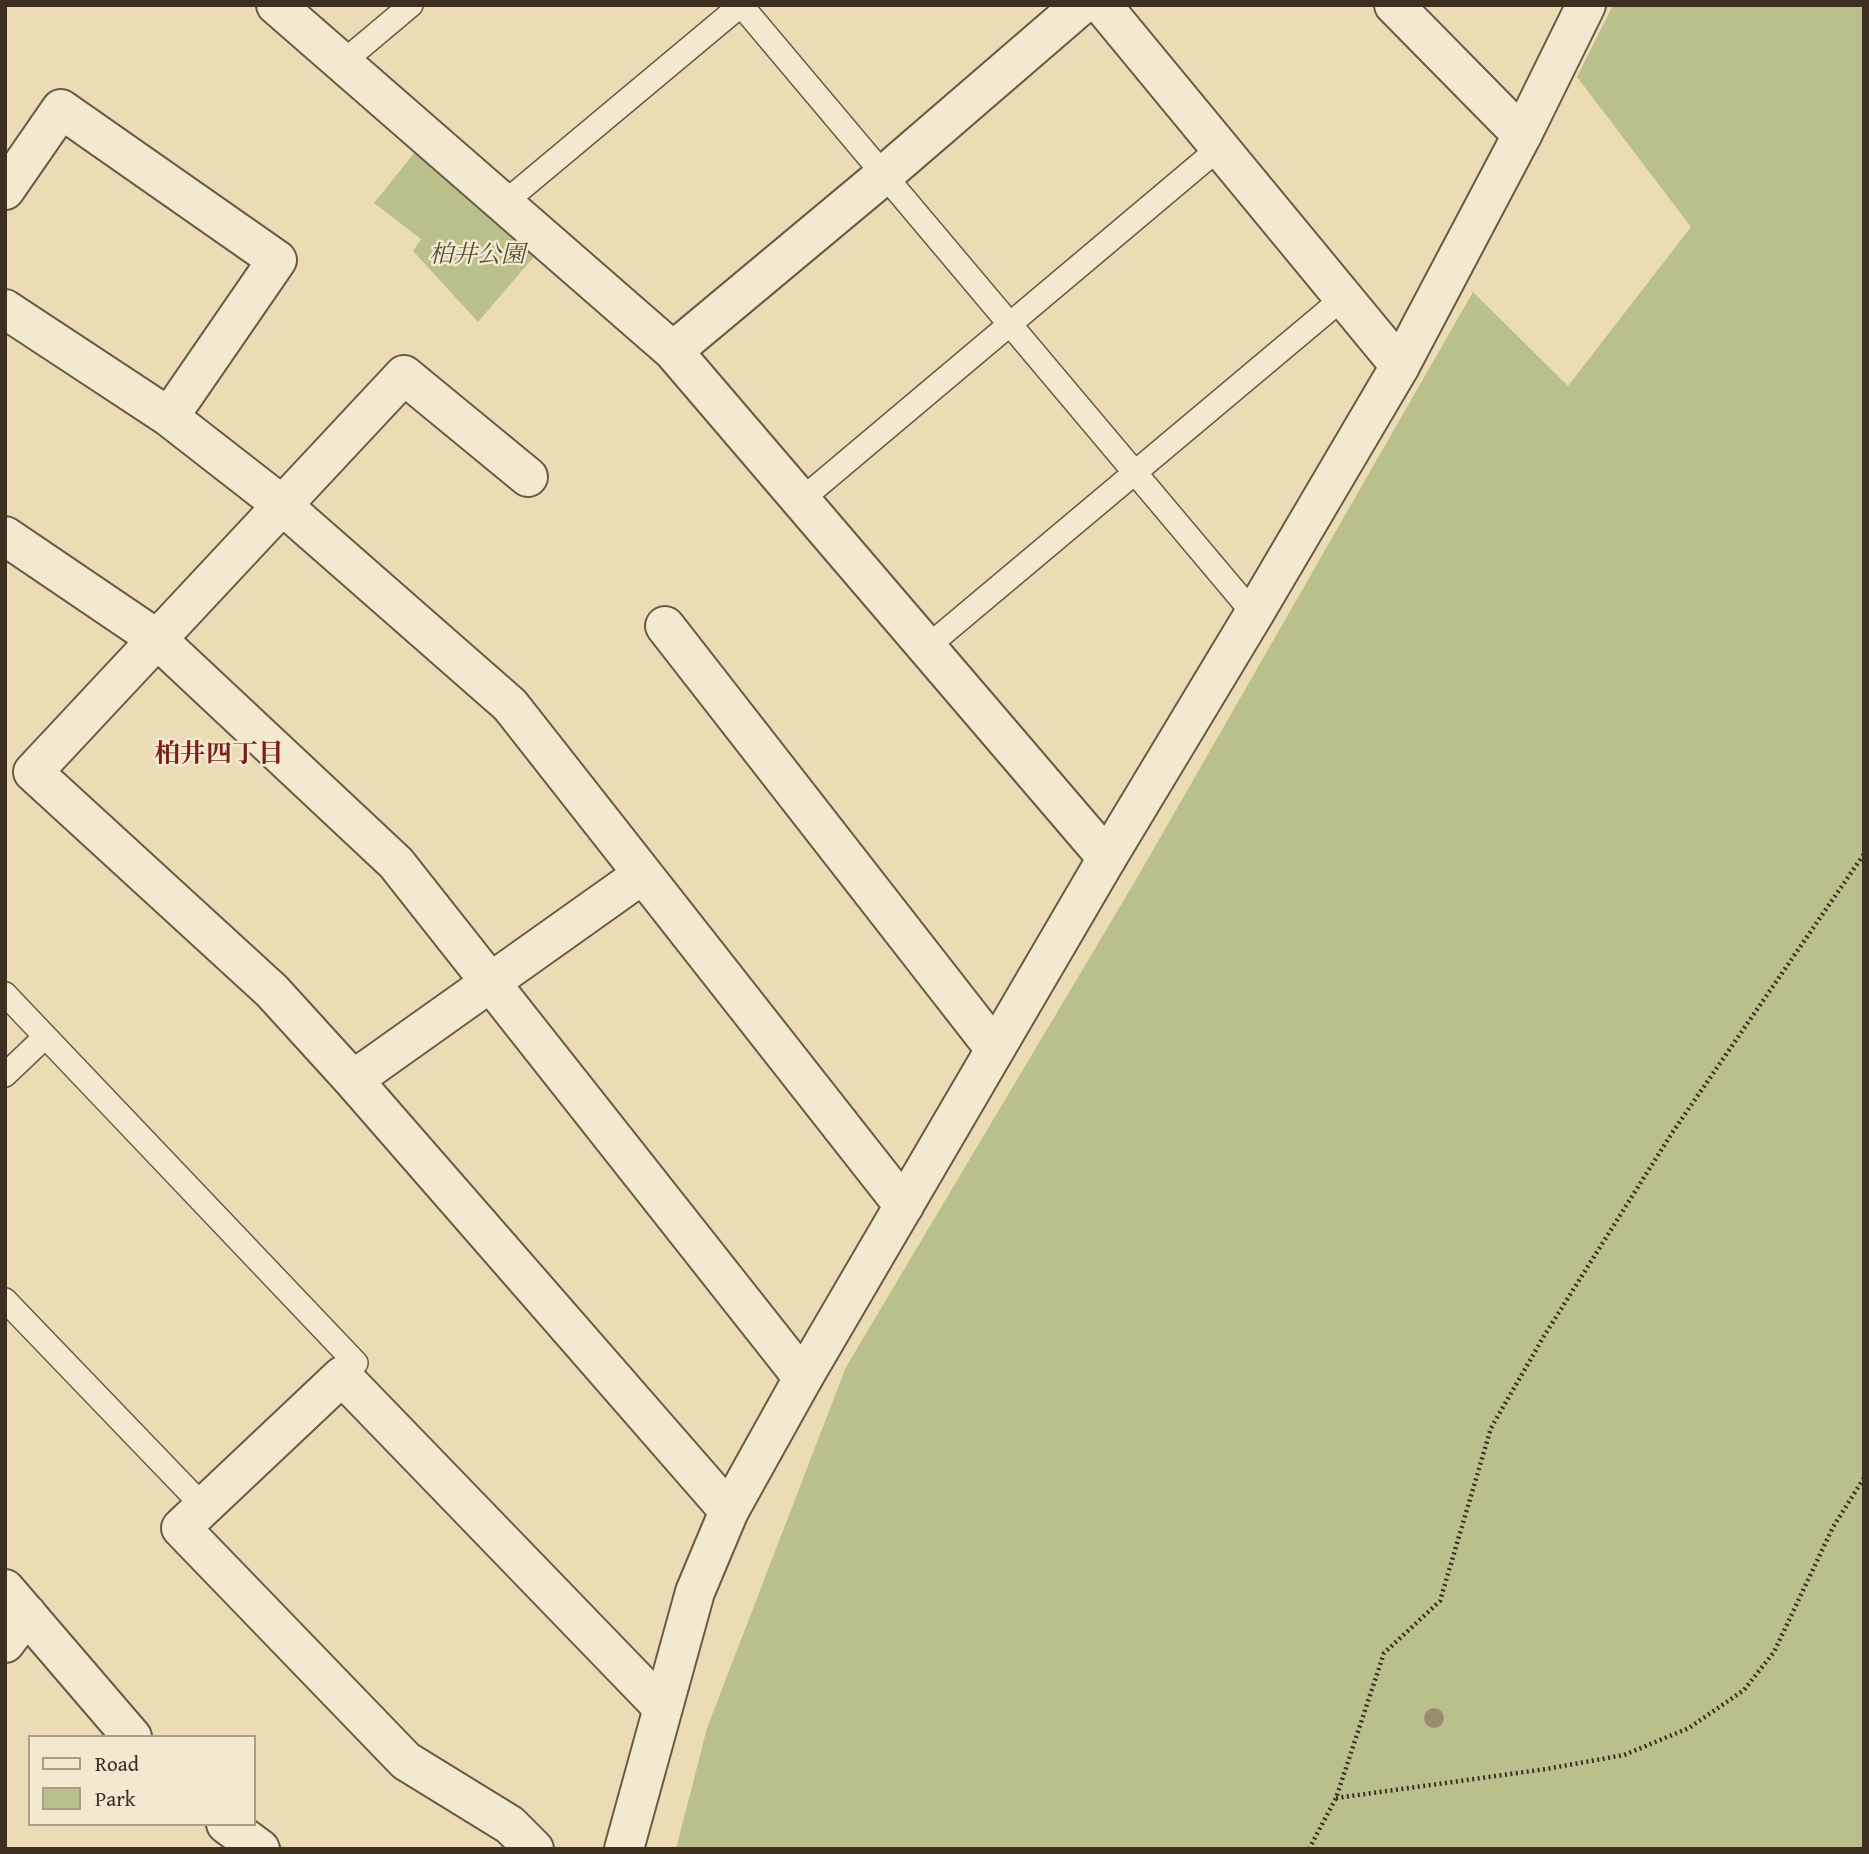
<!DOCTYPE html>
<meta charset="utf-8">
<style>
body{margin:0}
#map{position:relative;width:1869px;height:1854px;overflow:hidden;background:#ecdcb6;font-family:"Gentium Book Plus",serif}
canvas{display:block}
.frame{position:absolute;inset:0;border:7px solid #3d3020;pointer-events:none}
.legend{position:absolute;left:28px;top:1735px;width:228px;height:91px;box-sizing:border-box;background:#f3e8d0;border:2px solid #aa9e8a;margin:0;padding:9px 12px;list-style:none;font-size:21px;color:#3d3020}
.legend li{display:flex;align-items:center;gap:14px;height:35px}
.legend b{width:35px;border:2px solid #aa9e8a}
</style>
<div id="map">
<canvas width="1869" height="1854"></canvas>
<div class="frame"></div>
<ul class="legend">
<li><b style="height:9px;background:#f3e8d0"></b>Road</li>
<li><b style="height:19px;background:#bac08c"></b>Park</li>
</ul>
</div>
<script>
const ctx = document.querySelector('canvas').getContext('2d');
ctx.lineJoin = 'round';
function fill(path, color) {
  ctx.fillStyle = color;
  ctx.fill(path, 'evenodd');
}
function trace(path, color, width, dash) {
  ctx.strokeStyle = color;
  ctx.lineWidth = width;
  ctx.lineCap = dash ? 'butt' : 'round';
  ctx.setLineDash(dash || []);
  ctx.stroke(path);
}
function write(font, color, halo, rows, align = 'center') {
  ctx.font = font + ' "Gentium Book Plus","Noto Serif JP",serif';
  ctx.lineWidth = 5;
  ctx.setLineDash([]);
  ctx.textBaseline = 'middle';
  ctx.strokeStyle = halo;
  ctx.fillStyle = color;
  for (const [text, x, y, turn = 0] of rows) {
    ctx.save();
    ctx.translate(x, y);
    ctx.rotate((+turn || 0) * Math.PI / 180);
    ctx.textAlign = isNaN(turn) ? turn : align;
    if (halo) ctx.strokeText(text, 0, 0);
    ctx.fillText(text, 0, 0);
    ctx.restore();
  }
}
const green = new Path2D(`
 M1613,5H1864V1849H676L707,1728L846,1367L1137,878L1473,292L1568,386L1691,227L1577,77Z
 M419,147L538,252L478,322L413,251L421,239L374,203Z`);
const path = new Path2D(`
 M1336,1798L1546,1769L1624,1755L1689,1728L1744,1690L1774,1652L1833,1527L1864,1478
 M1309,1849L1336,1798L1384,1653L1440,1601L1491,1428L1544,1336L1672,1133L1864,854`);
const service = new Path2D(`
 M741,5L1254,614
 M342,63L411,5
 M504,203L741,5
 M801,500L1218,149
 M927,647L1343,298
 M5,994L356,1363L342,1376
 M5,1075L45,1037
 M5,1300L204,1507`);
const minor = new Path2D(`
 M276,5L673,351L1107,858
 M1102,5L1400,366
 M1394,5L1522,135
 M5,190L61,109L277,260L169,417
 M5,309L169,417L282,505L510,705L904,1206
 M673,351L884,175L1081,5
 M528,477L404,375L33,772L272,991L353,1080L729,1511
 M5,536L157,639L396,863L803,1378
 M665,626L995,1049
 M353,1080L643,874
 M5,1589L132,1737
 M5,1643L27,1614
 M226,1824L260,1849
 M534,1849L510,1825L406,1761L181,1528L342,1376L662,1707`);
const tertiary = new Path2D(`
 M624,1849L695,1592L729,1511L803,1378L1107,858L1254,614L1400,366L1522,135L1586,5`);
const trees = [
 [1434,1718]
];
const parkNames = [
 ["柏井公園",477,256]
];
const neighbourhoodNames = [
 ["柏井四丁目",219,755]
];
fill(green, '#bac08c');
trace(service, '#695b46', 26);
trace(minor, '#695b46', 42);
trace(tertiary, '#695b46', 42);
trace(path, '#3d3020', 4.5, [2, 3.5]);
trace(service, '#f3e8d0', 23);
trace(minor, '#f3e8d0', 38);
trace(tertiary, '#f3e8d0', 38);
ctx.fillStyle = '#9a8d70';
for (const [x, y] of trees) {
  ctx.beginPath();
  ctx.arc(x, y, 10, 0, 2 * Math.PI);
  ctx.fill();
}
write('italic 24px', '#564d36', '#f3e8d0', parkNames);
write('bold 26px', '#7a1f14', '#f3e8d0', neighbourhoodNames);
</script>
